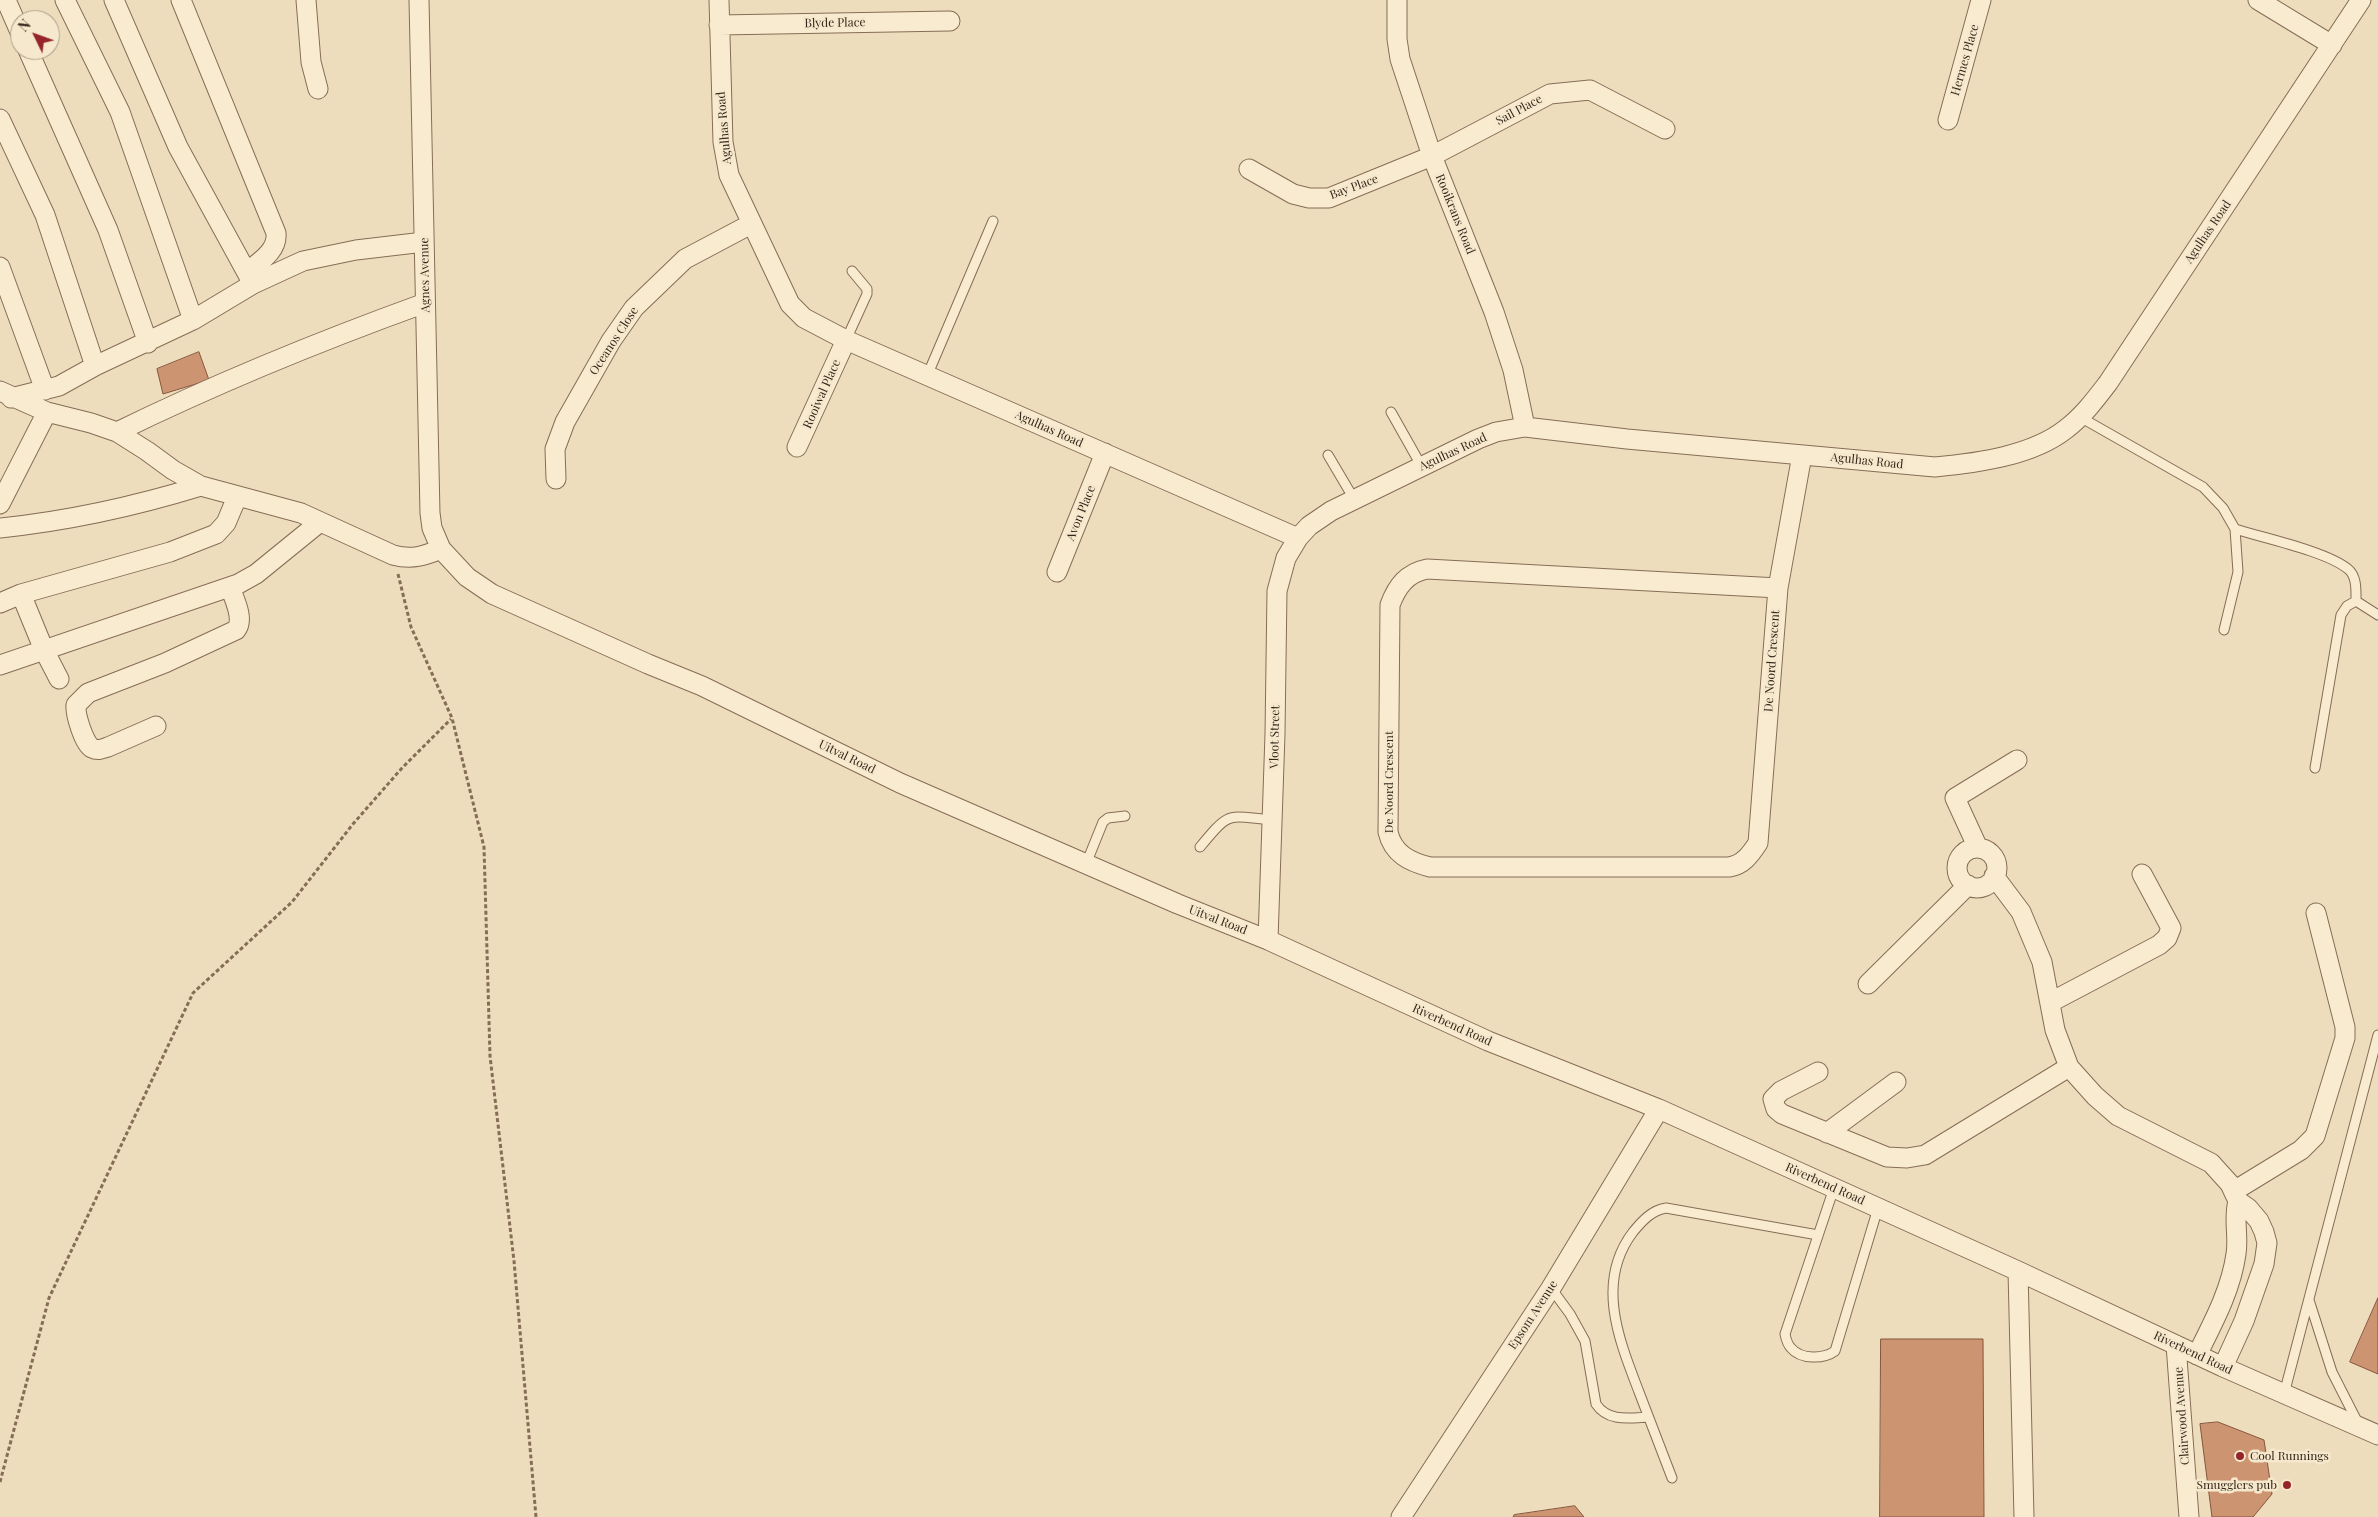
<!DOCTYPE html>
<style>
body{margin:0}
#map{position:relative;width:2378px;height:1517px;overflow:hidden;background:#eeddbd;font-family:"Playfair Display",serif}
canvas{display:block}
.north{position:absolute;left:10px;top:10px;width:50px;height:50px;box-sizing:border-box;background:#f5e8cc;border:1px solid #a89a85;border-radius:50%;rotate:312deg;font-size:14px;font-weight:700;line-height:20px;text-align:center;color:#35261b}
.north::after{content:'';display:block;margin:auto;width:18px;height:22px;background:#95252b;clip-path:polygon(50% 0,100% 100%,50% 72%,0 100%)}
</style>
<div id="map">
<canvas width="2378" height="1517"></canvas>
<div class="north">N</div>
</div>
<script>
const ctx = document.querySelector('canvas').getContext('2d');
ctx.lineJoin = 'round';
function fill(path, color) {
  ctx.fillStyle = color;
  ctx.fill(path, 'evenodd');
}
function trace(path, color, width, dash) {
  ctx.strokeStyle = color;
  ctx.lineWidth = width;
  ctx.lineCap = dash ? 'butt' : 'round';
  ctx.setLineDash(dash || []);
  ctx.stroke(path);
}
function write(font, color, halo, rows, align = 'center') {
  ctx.font = font + ' "Playfair Display",serif';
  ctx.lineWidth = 5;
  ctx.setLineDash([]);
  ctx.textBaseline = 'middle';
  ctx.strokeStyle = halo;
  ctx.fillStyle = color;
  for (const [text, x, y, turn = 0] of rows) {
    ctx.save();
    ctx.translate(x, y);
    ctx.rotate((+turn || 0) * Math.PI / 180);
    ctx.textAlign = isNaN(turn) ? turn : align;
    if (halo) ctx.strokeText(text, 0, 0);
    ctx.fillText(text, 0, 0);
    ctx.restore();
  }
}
const building = new Path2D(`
 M199,352L209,380L163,394L157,369Z
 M2378,1298V1374L2350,1362Z
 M1881,1339H1983L1984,1517H1880Z
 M2218,1422L2264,1440L2272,1494L2253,1517H2212L2200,1424Z
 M1575,1506L1584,1517H1513L1514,1515Z`);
const path = new Path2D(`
 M398,574L411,627L452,718L484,847L490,1056L514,1261L536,1517
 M0,1482L49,1298L193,993L292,902L353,824L402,768L451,719`);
const lane = new Path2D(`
 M846,340L867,294V289L852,271
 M927,376L993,221
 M1391,412L1422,467
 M2080,417L2203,487L2223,508L2235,529L2238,572L2224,630
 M1328,455L1354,499
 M2235,529C2263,538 2326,551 2348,569C2357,576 2356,591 2356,601
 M2315,768L2341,615L2347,606L2356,601L2378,615
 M1200,847C1231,810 1226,816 1272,820
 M1086,864L1103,822L1108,818L1125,816
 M1834,1188L1785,1334C1786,1339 1787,1344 1791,1348C1801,1360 1824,1359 1835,1351L1878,1208
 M1551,1288L1570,1314L1585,1341L1596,1404C1608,1422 1629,1418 1648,1417
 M2309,1300L2332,1372L2359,1425
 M2284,1394L2378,1035
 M1672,1478C1661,1449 1650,1421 1639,1392C1619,1340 1595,1282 1633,1232C1642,1221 1652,1210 1666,1208L1818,1235`);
const street = new Path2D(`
 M6,0L20,32
 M65,0L120,112L193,320
 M114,0L178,147L253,284
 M181,0L276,233C278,251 259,262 247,272
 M306,0L311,62L318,89
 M419,0L430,513L432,528L441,549L467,577L492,594L648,664L702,686L900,783L1178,904L1268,940L1488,1041L1659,1109L2018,1271L2223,1367L2378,1435
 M719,0L723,142L729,175L790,304L804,318L846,340L1298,538
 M1397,0V39L1400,59L1432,156L1494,312L1513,370L1525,427
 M2258,0L2332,45
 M719,25L950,21
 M28,50L108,230L148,343
 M0,119L45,215L95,366
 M1948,120L1981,0
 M1249,169L1293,194L1309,198H1329L1432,156L1550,94L1590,90L1665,129
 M0,267L45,390
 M0,391L47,412L91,423L117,432L147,451L173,470L201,486L301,513L393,555C412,560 424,556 441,549
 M11,398L59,386L95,366L193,320L253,284L303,261L356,250L424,242
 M117,432C217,383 320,341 425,303
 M797,447L846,340
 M556,479L555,449L565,422L611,341L634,308L685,259L751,224
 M0,504L47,412
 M0,528C68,521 136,506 201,486
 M1057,572L1105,453
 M1778,588L1427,569C1407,573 1397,586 1390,605L1388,832C1393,854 1410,862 1430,867H1729C1743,865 1750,855 1758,843L1778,588L1802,455
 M21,594L44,650L59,679
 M0,603L21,594L170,552L216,534L226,523L237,497
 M0,665L238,584L256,574L320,522
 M156,726L108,747C102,749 98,751 92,748C84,744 75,714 76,705L88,693L165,663L236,630C245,619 234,599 230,587
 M1978,848L1955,798L2017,760
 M1957 868a20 20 0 1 1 40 0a20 20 0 1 1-40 0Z
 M1994,876L2021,912L2042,962L2055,1030L2069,1067L2095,1096L2118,1116L2211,1163L2230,1184L2238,1201L2248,1208L2259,1221L2264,1232L2267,1243L2264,1264L2244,1321L2223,1367
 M1268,940L1275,734L1277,591L1286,558L1298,538L1309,526L1331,511L1478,439L1496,432L1525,427L1627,439L1935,467C1977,463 2032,456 2066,429C2083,416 2095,400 2108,383L2361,0
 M1868,984L1968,885
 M2051,1002L2159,945L2167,938L2171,928L2142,874
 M1818,1072L1781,1091L1773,1099L1776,1109L1782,1114L1887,1157L1907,1158L1925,1155L2069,1067
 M1827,1133L1896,1082
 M2234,1191L2301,1150L2315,1136L2345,1038V1027L2316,913
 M2018,1271L2024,1517
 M2176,1345L2189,1517
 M2197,1355C2213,1323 2231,1290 2236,1254C2239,1236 2233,1219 2238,1201
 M1401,1517L1551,1288L1659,1109`);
const markers = [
 [2240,1456,5,"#95252b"],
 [2287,1485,5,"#95252b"]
];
const streetNames = [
 ["Blyde Place",835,23,-1],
 ["Hermes Place",1965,60,-74],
 ["Sail Place",1519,110,-28],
 ["Agulhas Road",724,128,-95],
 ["Bay Place",1354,187,-20],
 ["Rooikrans Road",1455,214,68],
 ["Agulhas Road",2208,232,-56],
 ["Agnes Avenue",425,275,-91],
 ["Oceanos Close",614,341,-57],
 ["Rooiwal Place",822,394,-66],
 ["Agulhas Road",1049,429,24],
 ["Agulhas Road",1453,452,-25],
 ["Agulhas Road",1867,461,6],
 ["Avon Place",1081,513,-68],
 ["De Noord Crescent",1772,661,-86],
 ["Vloot Street",1275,737,-89],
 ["Uitval Road",847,757,26],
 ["De Noord Crescent",1389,782,-90],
 ["Uitval Road",1218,920,21],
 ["Riverbend Road",1452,1025,24],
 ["Riverbend Road",1825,1184,24],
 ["Epsom Avenue",1533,1315,-57],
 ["Riverbend Road",2193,1353,25],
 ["Clairwood Avenue",2182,1416,-94]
];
const poiNames = [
 ["Cool Runnings",2250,1456],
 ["Smugglers pub",2277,1485,"right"]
];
fill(building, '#cd9472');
trace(building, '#85563c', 1);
trace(lane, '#866d56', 11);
trace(street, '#866d56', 21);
trace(path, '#866d56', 3, [4, 2.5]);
trace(lane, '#f9ebd0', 9);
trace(street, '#f9ebd0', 19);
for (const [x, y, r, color] of markers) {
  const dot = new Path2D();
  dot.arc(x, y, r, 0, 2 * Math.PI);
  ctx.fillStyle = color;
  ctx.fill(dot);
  trace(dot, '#f5e8cc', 2);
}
write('12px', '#35261b', '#f5e8cc', streetNames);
write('12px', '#35261b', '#f5e8cc', poiNames, 'left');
</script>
